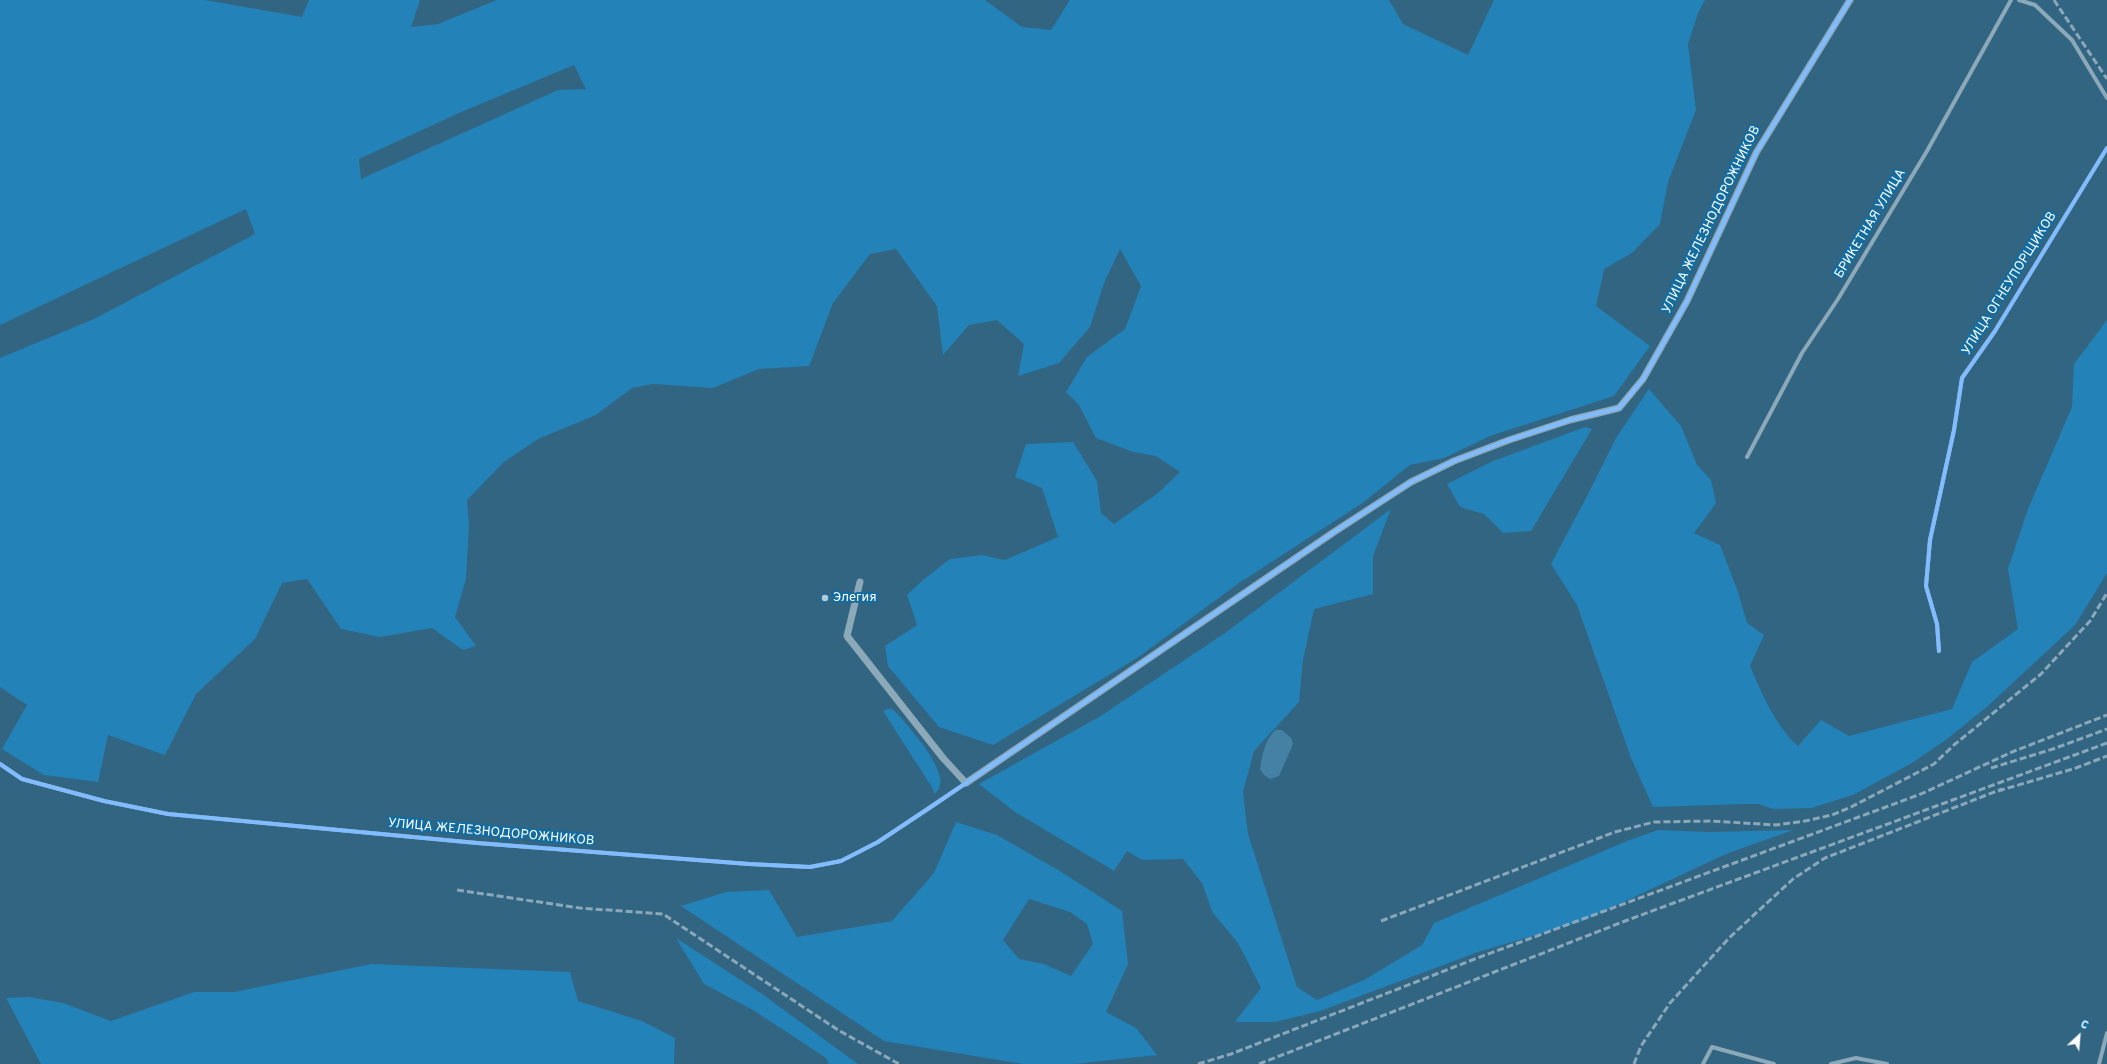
<!DOCTYPE html>
<meta charset="utf-8">
<style>
body{margin:0}
#map{position:relative;width:2107px;height:1064px;overflow:hidden;background:#326582;font-family:Overpass,sans-serif}
canvas{display:block}
.north{position:absolute;left:2059px;top:1016px;width:40px;height:40px;-webkit-text-stroke:3px #116da3;paint-order:stroke;rotate:26deg;font-size:11px;font-weight:700;line-height:16px;text-align:center;color:#fff}
.north::after{content:'';display:block;margin:auto;width:14px;height:18px;background:#fff;clip-path:polygon(50% 0,100% 100%,50% 72%,0 100%)}
</style>
<div id="map">
<canvas width="2107" height="1064"></canvas>
<div class="north">С</div>
</div>
<script>
const ctx = document.querySelector('canvas').getContext('2d');
ctx.lineJoin = 'round';
function fill(path, color) {
  ctx.fillStyle = color;
  ctx.fill(path, 'evenodd');
}
function trace(path, color, width, dash) {
  ctx.strokeStyle = color;
  ctx.lineWidth = width;
  ctx.lineCap = dash ? 'butt' : 'round';
  ctx.setLineDash(dash || []);
  ctx.stroke(path);
}
function write(font, color, halo, rows, align = 'center') {
  ctx.font = font + ' Overpass,sans-serif';
  ctx.lineWidth = 4;
  ctx.setLineDash([]);
  ctx.textBaseline = 'middle';
  ctx.strokeStyle = halo;
  ctx.fillStyle = color;
  for (const [text, x, y, turn = 0] of rows) {
    ctx.save();
    ctx.translate(x, y);
    ctx.rotate((+turn || 0) * Math.PI / 180);
    ctx.textAlign = isNaN(turn) ? turn : align;
    if (halo) ctx.strokeText(text, 0, 0);
    ctx.fillText(text, 0, 0);
    ctx.restore();
  }
}
const green = new Path2D(`
 M0,0H205L302,17L309,0H420L411,27L438,24L497,0H985L1022,27L1051,30L1070,0H1389L1403,24L1468,55L1494,0H1705L1698,13L1688,44L1696,110L1668,182L1660,224L1632,253L1604,269L1596,306L1650,346L1614,396L1490,436L1444,458L1410,465L1361,504L1239,583L1137,658L993,745L939,727L888,666L885,646L917,625L907,595L923,580L950,559L982,555L1005,560L1058,537L1042,488L1015,477L1026,444L1073,442L1097,481L1101,513L1114,524L1158,493L1180,472L1156,456L1133,452L1096,438L1079,405L1066,392L1087,357L1125,329L1141,286L1120,249L1104,283L1090,327L1059,363L1018,376L1024,344L997,320L969,325L943,355L937,306L896,249L870,254L833,303L809,366L759,369L713,388L652,384L632,388L596,415L538,439L504,462L467,500L469,525L466,579L455,617L476,646L463,650L432,628L380,637L341,629L307,579L282,583L255,639L196,694L165,755L108,735L98,782L44,775L2,749L27,705L0,687V358L94,319L255,234L246,209L0,325ZM574,65L586,89L558,90L361,179L359,159L459,113Z
 M2107,320V573L2075,625L1989,705L1947,739L1912,763L1853,795L1811,808L1773,809L1759,804H1744L1653,807L1631,758L1577,605L1551,564L1587,496L1616,438L1649,389L1681,426L1697,465L1711,480L1716,503L1694,533L1720,545L1738,592L1747,623L1764,635L1750,666C1762,694 1775,725 1798,746L1821,720L1849,736L1952,709L1972,662L2018,629L2008,569L2028,509L2072,407L2074,364Z
 M1585,427L1592,429L1531,531L1503,533L1484,514L1460,507L1447,484L1493,461Z
 M1391,509L1373,556V594L1314,609L1303,660L1299,702L1254,751L1243,792L1248,834L1297,987L1317,1000L1364,980L1422,945L1434,923L1627,841L1658,830L1710,832L1793,830L1726,854L1583,921L1478,952L1320,1011L1275,1022H1235L1261,988L1238,943L1213,913L1202,883L1183,859L1142,860L1127,851L1114,871L1015,812L979,784L1099,717L1225,633Z
 M887,709H892L897,713C909,728 958,779 934,794L933,789L883,711Z
 M956,822L997,835L1060,871L1122,911L1128,964L1106,1012L1136,1028L1157,1055L1074,1064H1023L884,1041L681,906L726,892L769,890L797,937L892,921L934,873ZM1029,899L1070,912L1087,924L1093,944L1071,976L1044,964L1019,959L1003,940Z
 M676,938L762,994L858,1064H829L826,1058L753,1010L704,984Z
 M371,964L570,972L578,1001L642,1021L675,1038L674,1064H41L6,998L29,997L63,1003L111,1021L194,992H234Z`);
const water = new Path2D(`
 M1276,730H1282L1291,738L1293,744L1279,776L1270,779L1264,775L1260,769C1262,756 1265,738 1276,730Z`);
const minor = new Path2D(`
 M2019,0L2035,5L2072,40L2107,98
 M1747,457L1802,353L1838,299L1927,151L2011,0
 M1939,651L1937,624L1926,586L1930,540L1954,430L1962,378L1995,331L2107,148
 M0,764L22,779L104,801L168,814L477,843L749,864L810,867L841,861L878,842L966,783
 M1703,1064L1712,1047L1774,1064
 M1831,1064L1856,1058L1887,1064
 M2099,1064L2107,1033`);
const tertiary = new Path2D(`
 M860,582L847,636L943,758L966,783L1334,532L1411,482L1454,461L1509,440L1570,420L1619,408L1643,379L1687,301L1756,153L1850,0`);
const rail = new Path2D(`
 M2054,0L2107,79
 M1991,768L2053,749L2107,729
 M1998,791L2076,768L2107,756
 M457,890L580,908L663,914L838,1030L899,1064
 M1381,921L1615,832L1654,822L1711,821L1776,825L1805,821L1832,815L1851,807L1934,764L1954,745L2041,674L2090,621L2107,593
 M1198,1064L1231,1054L1480,957L1921,794L2012,752L2107,715
 M1259,1064L1625,921L2107,743
 M1634,1064L1641,1046L1670,1003L1729,938L1793,879L1825,858L2002,789`);
const cycleway = new Path2D(`
 M1939,651L1937,624L1926,586L1930,540L1954,430L1962,378L1995,331L2107,148
 M0,764L22,779L104,801L168,814L477,843L749,864L810,867L841,861L878,842L931,807L1334,532L1411,482L1454,461L1509,440L1570,420L1619,408L1643,379L1687,301L1756,153L1850,0`);
const markers = [
 [825,598,4,"#b7c9d3"]
];
const streetNames = [
 ["УЛИЦА ЖЕЛЕЗНОДОРОЖНИКОВ",1712,220,-64],
 ["БРИКЕТНАЯ УЛИЦА",1871,224,-59],
 ["УЛИЦА ОГНЕУПОРЩИКОВ",2010,284,-58],
 ["УЛИЦА ЖЕЛЕЗНОДОРОЖНИКОВ",491,833,5]
];
const poiNames = [
 ["Элегия",833,598]
];
fill(green, '#2382b8');
fill(water, '#4481a5');
trace(minor, '#8ba9b9', 4);
trace(tertiary, '#8ba9b9', 7);
trace(rail, '#8aa8b9', 3, [7, 3]);
trace(cycleway, '#80bcff', 4);
for (const [x, y, r, color] of markers) {
  const dot = new Path2D();
  dot.arc(x, y, r, 0, 2 * Math.PI);
  ctx.fillStyle = color;
  ctx.fill(dot);
  trace(dot, '#116da3', 1.5);
}
write('13px', '#fff', '#116da3', streetNames);
write('13px', '#fff', '#116da3', poiNames, 'left');
</script>
